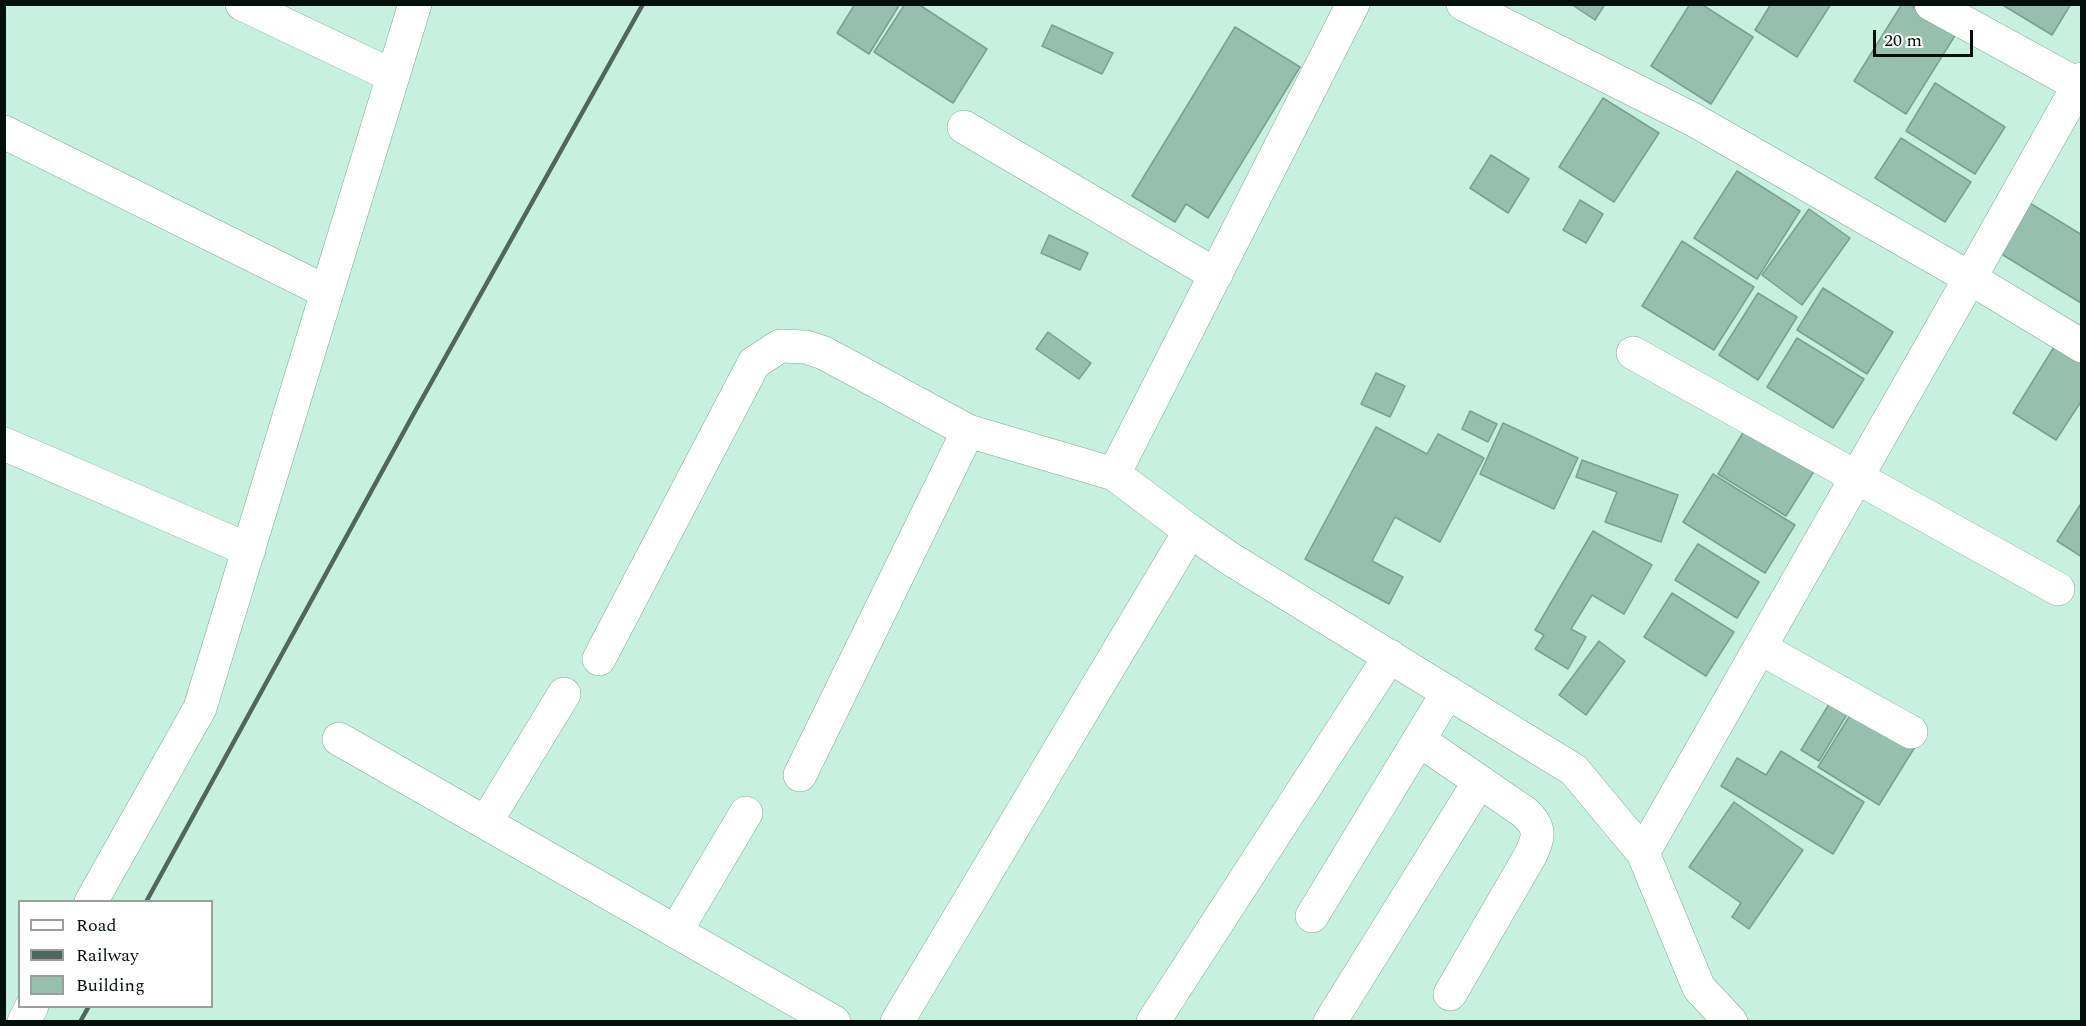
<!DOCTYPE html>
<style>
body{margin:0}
#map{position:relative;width:2086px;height:1026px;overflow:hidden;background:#c7f1df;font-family:Spectral,serif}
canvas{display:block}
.frame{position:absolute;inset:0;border:6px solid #020f0a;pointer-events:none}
.legend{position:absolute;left:18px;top:900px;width:195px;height:108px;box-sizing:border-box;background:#fff;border:2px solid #9a9f9d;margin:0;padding:8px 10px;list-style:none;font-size:18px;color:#020f0a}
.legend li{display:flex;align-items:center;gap:12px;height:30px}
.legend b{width:30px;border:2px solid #9a9f9d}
.scale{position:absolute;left:1873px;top:30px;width:100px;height:27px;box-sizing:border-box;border:3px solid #020f0a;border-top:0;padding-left:8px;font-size:18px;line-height:21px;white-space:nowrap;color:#020f0a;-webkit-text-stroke:4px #fff;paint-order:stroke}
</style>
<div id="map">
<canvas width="2086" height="1026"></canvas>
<div class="frame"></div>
<ul class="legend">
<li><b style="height:8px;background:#fff"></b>Road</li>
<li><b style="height:8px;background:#4f675d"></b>Railway</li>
<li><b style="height:16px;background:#97bfae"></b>Building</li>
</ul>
<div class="scale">20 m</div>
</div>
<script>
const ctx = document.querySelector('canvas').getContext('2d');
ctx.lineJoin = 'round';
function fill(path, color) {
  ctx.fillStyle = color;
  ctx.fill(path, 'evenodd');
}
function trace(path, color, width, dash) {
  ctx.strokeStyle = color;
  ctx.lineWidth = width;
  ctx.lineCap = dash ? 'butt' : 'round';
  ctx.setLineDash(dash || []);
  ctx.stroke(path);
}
const building = new Path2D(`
 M855,4H900L869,54L837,33Z
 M905,4H918L987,49L953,103L874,52Z
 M1571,4H1605L1595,20Z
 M1690,4H1701L1753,37L1711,104L1651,66Z
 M1771,4H1831L1797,57L1755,30Z
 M1902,4H1909L1956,34L1906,114L1854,81Z
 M2001,4H2071L2052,35Z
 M1052,25L1113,53L1102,74L1042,46Z
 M1235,27L1300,67L1208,218L1186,204L1175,222L1132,196Z
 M1935,83L2005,127L1975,174L1906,131Z
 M1603,98L1659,133L1614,202L1559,167Z
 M1901,138L1971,182L1945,222L1875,178Z
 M1491,155L1529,179L1508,213L1470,188Z
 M1737,171L1800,211L1757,279L1694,238Z
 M2020,197L2082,235L2081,303L1990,247Z
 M1580,200L1603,214L1586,243L1563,230Z
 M1809,209L1850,238L1802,305L1762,275Z
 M1049,235L1088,253L1080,270L1041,253Z
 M1682,241L1754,287L1714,350L1642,306Z
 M1823,288L1893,332L1867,374L1797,330Z
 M1758,293L1797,317L1758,380L1719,355Z
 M1048,332L1091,363L1079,379L1036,349Z
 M1797,338L1864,379L1833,428L1767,387Z
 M2059,339L2082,352V400L2056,440L2013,413Z
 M1376,373L1405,386L1390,417L1361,404Z
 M1470,411L1497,424L1488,442L1462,429Z
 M1503,423L1578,458L1554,509L1480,474Z
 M1747,426L1816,468L1786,516L1718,474Z
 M1376,427L1427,454L1438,434L1484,458L1440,542L1395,517L1372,561L1403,577L1389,604L1305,559Z
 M1582,460L1678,495L1661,542L1605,522L1617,492L1576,477Z
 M1713,474L1795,525L1765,573L1683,522Z
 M2082,502V557L2057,541Z
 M1593,531L1652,565L1624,614L1592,595L1571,629L1586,637L1568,669L1535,649L1544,635L1535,630Z
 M1698,544L1759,582L1737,618L1675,580Z
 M1672,593L1734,632L1706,676L1644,637Z
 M1599,641L1625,661L1586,715L1559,695Z
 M1834,696L1852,706L1819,761L1801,750Z
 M1857,704L1918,742L1879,805L1818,767Z
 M1781,751L1864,802L1833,854L1721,786L1737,758L1766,775Z
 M1734,802L1803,850L1749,929L1732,917L1741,903L1689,867Z`);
const minor = new Path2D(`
 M242,4L393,76
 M1353,4L1114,474L1190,531L1229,558L1574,770L1643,853L1699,988L1731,1022
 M1463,4L1694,120L1970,278L1643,853
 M1931,4L2082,87
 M2082,79L1970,278L2082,346
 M964,127L1216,275
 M4,132L327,292
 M1633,353L2058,589
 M4,444L249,550
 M1760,648L1911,732
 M599,659L754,363L780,346L806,347L824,353L968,431L1114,474
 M339,739L834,1022
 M1419,740L1524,812C1542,828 1539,837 1530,856L1450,994
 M800,775L968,431
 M486,822L564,694
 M91,902L200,708L415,4
 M1312,916L1448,692
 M676,931L746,813
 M24,1022L32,1006
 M897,1022L1190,531
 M1153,1022L1390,656
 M1330,1022L1479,782`);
const rail = new Path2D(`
 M146,902L413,415L643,4
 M80,1022L89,1006`);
fill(building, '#97bfae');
trace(building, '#79a090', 1.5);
trace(minor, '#7ea695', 34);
trace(minor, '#fff', 33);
trace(rail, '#4f675d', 4.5);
</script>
